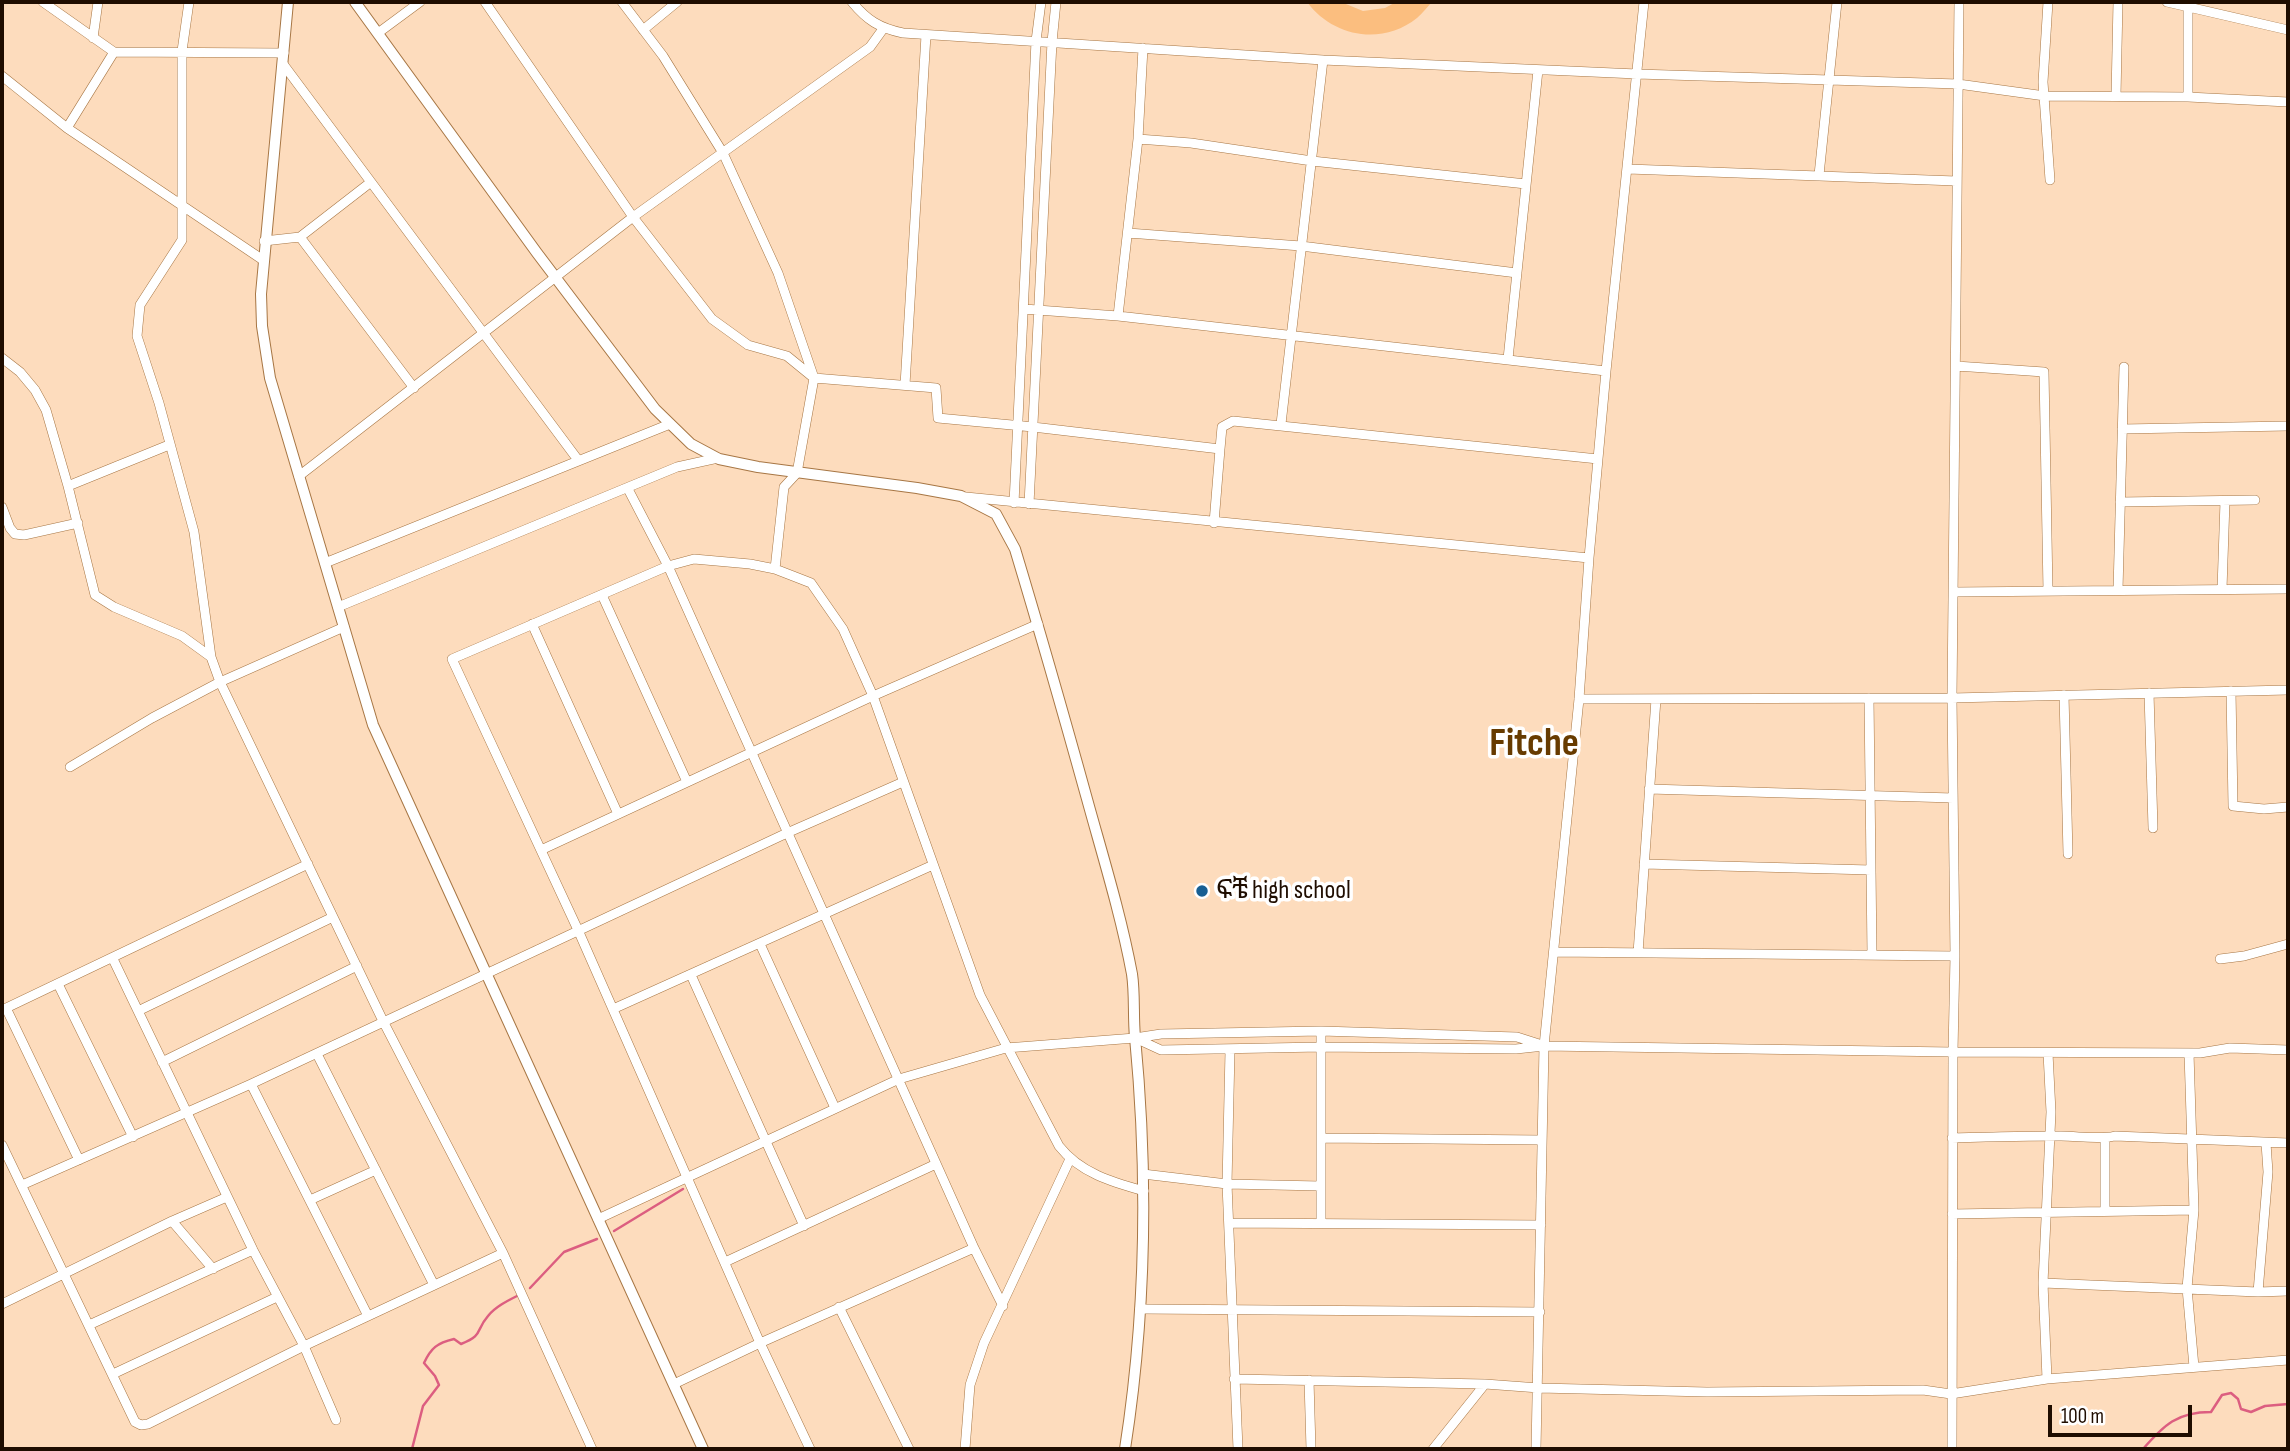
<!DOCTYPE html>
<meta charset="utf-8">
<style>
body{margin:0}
#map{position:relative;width:2290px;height:1451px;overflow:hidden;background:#fddcbd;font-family:"Sofia Sans Condensed",sans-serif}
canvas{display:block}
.frame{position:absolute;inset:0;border:4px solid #1f0d00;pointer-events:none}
.scale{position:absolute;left:2048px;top:1405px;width:144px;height:32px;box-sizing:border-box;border:4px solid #1f0d00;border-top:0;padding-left:9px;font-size:21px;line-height:24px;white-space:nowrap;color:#1f0d00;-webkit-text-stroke:5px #fff;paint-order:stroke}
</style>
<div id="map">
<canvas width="2290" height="1451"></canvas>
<div class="frame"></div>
<div class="scale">100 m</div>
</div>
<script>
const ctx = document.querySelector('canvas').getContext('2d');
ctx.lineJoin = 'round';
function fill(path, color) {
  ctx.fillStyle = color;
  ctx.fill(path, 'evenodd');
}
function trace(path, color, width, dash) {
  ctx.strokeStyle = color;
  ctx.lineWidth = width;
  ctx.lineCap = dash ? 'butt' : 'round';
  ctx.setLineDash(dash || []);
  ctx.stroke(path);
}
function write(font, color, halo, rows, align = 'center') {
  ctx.font = font + ' "Sofia Sans Condensed","Noto Sans Ethiopic",sans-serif';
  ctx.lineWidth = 7;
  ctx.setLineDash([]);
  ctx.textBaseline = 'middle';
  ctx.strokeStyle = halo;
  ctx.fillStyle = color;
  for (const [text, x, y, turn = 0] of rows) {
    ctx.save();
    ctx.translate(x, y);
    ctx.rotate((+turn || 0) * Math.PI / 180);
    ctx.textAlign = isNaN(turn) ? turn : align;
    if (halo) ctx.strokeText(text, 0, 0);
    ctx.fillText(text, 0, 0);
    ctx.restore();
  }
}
const green = new Path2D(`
 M1307,2H1341L1363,11L1385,8L1396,2H1432C1427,7 1423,13 1417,18C1382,46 1333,37 1307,2Z`);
const stream = new Path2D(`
 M614,1231L683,1189
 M530,1288L564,1252L597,1239
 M412,1449L423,1406L439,1385L435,1376L424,1363C431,1348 437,1343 454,1339L461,1344C484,1335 475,1331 488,1316C495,1307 507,1301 517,1296
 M2143,1449C2164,1425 2177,1412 2211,1412L2222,1395L2231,1393L2238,1399L2241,1409L2251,1412L2265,1406L2288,1404`);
const minor = new Path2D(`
 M43,2L114,52L284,53
 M189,2L182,51V240L140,305L137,336L159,403L194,532L211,657L220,682L383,1021L503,1253L592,1449
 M485,2L633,217L712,319L748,345L787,356L814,378L936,388L938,418L1033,427L1220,449L1222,427L1233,421L1598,459
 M622,2L663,56L723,153L778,273L814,378L797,473L784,487L775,569
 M852,2C867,20 879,28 903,33L1323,60L1637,74L1958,84L2045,96L2188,97L2288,102
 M2048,2L2043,82L2050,180
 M2167,2L2288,30
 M643,30L677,2
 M378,33L420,2
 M93,38L98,2
 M283,64L578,460
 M2,76L67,128L263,260
 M2116,96L2118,2
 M2188,97V7
 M67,128L114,52
 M1138,139L1191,143L1312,161L1526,184
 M1628,169L1956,181
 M1819,175L1837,2
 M1128,233L1301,246L1517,273
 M300,237L414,388
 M264,241L300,237L371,182
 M1024,309L1118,316L1606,371
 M1118,316L1138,139L1143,48
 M2,358L20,372L35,390L46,410L68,486L95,595L114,607L182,636L211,657
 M1508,359L1538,70
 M1956,366L2044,372L2048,591
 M905,385L926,35
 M1281,424L1323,60
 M2122,429L2288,426
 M299,476L633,217L870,47L883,29
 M68,486L169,445
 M628,489L668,566L974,1248L1003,1306
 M966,497L1589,558
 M2120,502L2255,500
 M1014,503L1036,41L1041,2
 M1029,504L1052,42L1056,2
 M2,507L10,528L15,534L24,535L78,523
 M1214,523L1220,449
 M325,563L670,424
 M2222,589L2225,501
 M2118,590L2124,367
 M1954,592L2288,589
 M602,595L687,782
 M338,607L677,467L718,458
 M532,624L618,814
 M2231,691L2233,806L2264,809L2288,807
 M2149,693L2153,828
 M2064,695L2068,854
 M1869,698L1872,955
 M1579,699L1952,698L2288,690
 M70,767L152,718L220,682L344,627
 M1649,789L1953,798
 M541,850L873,696L1038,624
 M1644,864L1871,870
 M760,944L835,1108
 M1554,952L1955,956
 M1638,953L1656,699
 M113,959L253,1250L304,1346L336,1420
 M2220,959L2244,956L2288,944
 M691,975L804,1226
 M58,984L133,1137
 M6,1008L79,1160
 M613,1009L933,865
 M2,1010L308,864
 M138,1011L333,917
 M1135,1038L1161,1050L1321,1047L1516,1049L1544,1046L1953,1052L2200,1053L2230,1048L2288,1050
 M1230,1051L1227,1184L1238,1449
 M2189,1053L2194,1210L2187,1288L2194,1367
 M317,1054L434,1285
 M162,1062L357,966
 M251,1084L368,1316
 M1321,1138L1542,1140
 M1952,1138C1988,1137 2025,1136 2061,1136C2078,1136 2099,1140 2115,1136L2288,1143
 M2105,1139V1211
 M2,1145L135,1422L141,1425L148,1424L304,1346L503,1253
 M1143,1174L1227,1184L1320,1186
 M22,1185L251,1084L787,833L903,782
 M310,1200L376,1170
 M1952,1214L2194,1210
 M598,1219L899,1079L1006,1048L1135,1038L1161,1034L1321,1031L1517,1037L1539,1044
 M172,1221L213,1269
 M1321,1222V1031
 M1230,1223L1541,1225
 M725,1262L936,1164
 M2043,1283L2258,1292L2288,1291
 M2258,1292L2268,1172L2266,1143
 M2,1304L172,1221L227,1197
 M839,1307L909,1449
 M1140,1309L1540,1312
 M89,1325L253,1250
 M113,1374L277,1297
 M1234,1379L1485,1384L1539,1388L1707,1392L1923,1390L1951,1394L2047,1379L2288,1360
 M2047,1379L2043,1283L2051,1112L2048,1053
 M1309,1380L1311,1449
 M674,1384L760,1343L974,1248
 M810,1449L760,1343L578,930L452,659L668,566L694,559L750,564L775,569L811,583L843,629L873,696L980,995L1059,1146C1080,1173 1112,1182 1144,1191
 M965,1449L970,1385L984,1343L1070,1159
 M1433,1449L1485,1384
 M1536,1449L1544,1046L1579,699L1589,558L1606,371L1644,2
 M1952,1449L1953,1052L1955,956L1952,698L1959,2`);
const tertiary = new Path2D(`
 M288,2L261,294L262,326L270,378L373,725L703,1449
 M355,2L537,253L655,409L691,444L719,459L758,467L917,488L961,496L996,514L1015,549C1040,632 1064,716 1087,799C1103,857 1121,915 1132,974C1135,994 1133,1016 1135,1037C1148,1173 1146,1314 1125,1449`);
const markers = [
 [1202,891,7,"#185f93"]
];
const poiNames = [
 ["ፍቼ high school",1216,891]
];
const townNames = [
 ["Fitche",1534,745]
];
fill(green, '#fbbe7f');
trace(stream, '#dc5e80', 2.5);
trace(minor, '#a77644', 10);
trace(tertiary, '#a77644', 12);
trace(minor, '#fff', 9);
trace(tertiary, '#fff', 10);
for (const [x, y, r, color] of markers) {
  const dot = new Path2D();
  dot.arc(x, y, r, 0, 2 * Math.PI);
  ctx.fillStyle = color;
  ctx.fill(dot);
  trace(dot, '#fff', 2.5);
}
write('26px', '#1f0d00', '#fff', poiNames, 'left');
write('bold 40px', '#673b00', '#fff', townNames);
</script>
